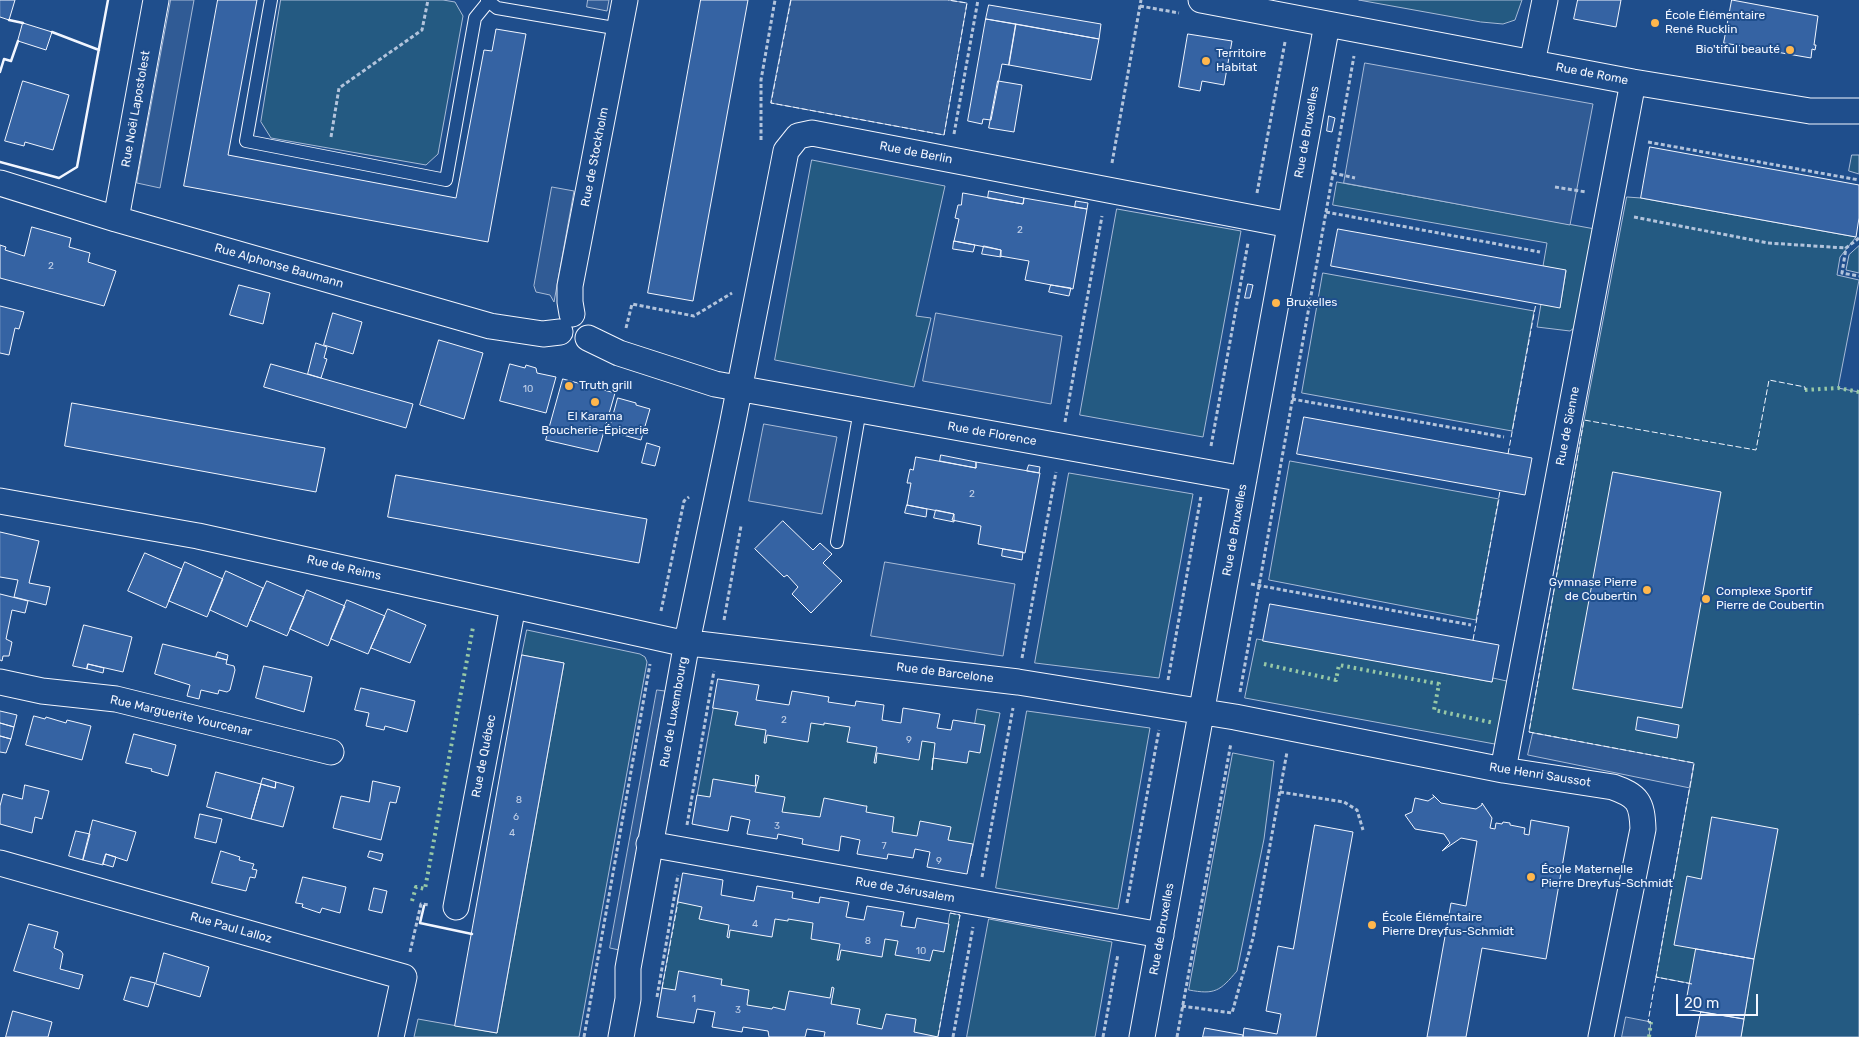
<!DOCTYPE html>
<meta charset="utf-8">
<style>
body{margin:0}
#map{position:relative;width:1859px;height:1037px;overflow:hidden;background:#1f4e8c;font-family:Rubik,sans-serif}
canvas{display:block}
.scale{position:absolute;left:1676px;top:994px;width:82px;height:22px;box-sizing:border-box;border:2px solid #f2f6ff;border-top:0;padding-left:6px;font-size:15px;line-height:18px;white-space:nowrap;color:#f2f6ff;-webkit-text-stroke:4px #1f4e8c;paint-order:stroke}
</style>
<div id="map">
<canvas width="1859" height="1037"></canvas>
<div class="scale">20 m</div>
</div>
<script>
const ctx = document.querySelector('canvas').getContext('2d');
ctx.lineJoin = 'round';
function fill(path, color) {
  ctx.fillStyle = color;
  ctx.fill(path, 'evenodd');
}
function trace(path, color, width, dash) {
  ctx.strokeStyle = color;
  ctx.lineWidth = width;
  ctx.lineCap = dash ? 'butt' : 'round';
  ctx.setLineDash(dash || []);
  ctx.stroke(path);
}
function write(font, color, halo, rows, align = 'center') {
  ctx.font = font + ' Rubik,sans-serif';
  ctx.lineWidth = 4;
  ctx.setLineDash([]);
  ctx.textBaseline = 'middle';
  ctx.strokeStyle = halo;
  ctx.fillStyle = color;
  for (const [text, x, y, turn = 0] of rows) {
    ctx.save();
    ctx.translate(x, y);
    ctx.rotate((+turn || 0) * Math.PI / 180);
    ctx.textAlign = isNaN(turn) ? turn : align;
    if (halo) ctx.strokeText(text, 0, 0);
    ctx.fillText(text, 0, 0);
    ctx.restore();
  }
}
const green = new Path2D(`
 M281,0H443L455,2L463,16L438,154L426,165L271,138L261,122Z
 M1359,0H1522L1515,20L1503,24L1481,22Z
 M1852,155H1859V174L1849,171Z
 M812,160L945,186L916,316L931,318L914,387L775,360Z
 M1337,182L1595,229L1578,325L1570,331L1537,327L1541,304L1560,307L1566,271L1543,266L1547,243L1333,205Z
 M1627,197L1641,198L1856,237L1840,257L1837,275L1859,280L1838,388L1859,392V1037H1741L1748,994L1656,977L1694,764L1529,732L1584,420Z
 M1117,209L1241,231L1203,437L1080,415Z
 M1859,246V273L1846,270L1849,255Z
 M1323,273L1534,311L1512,431L1302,393Z
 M1290,461L1499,499L1476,620L1269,580Z
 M1069,473L1193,494L1159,678L1035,663Z
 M527,630L640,654L645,657L647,662L579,1037H414L418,1019L497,1033L564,663L522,655Z
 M1257,639L1492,682L1493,678L1511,682L1500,745L1245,698Z
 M715,701L972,740L977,709L1000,713L971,856L696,804Z
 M1027,711L1150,728L1118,909L996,888Z
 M1233,753L1274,761L1264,839L1237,971C1220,991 1215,995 1189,990Z
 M679,895L945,941L950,913L960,915L938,1037H881L661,996Z
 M989,919L1112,942L1095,1037H967Z`);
const parking = new Path2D(`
 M171,0H194L160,188L137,183Z
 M588,0H609L607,11L587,7Z
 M791,0H948L967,3L944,135L771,103Z
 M1365,63L1593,104L1570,225L1344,183Z
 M552,187L574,191L554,302L550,295L536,292L534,286Z
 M936,313L1062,336L1051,404L923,381Z
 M764,424L837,437L822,514L749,501Z
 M885,562L1015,584L1003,656L871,636Z
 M657,690L665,691L619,950L610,948Z
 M1533,733L1694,763L1690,788L1528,755Z
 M1626,1017L1651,1022L1649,1037H1622Z`);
const building = new Path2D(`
 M0,0H15L9,20L0,17Z
 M218,0H257L228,155L456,198L484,50L492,51L496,29L526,34L488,242L184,186Z
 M701,0H748L693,301L648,293Z
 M1578,0H1621L1616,27L1574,19Z
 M1732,0L1818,16L1814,45H1816L1815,50L1812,49L1811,58L1724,43Z
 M989,5L1101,24L1099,39L986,19Z
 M986,19L1016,24L1009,65L1002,64L991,120L983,119L982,124L968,121Z
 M23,23L52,32L46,50L18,41Z
 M1016,24L1099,39L1091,80L1009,65Z
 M1188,34L1232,41L1224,85L1202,81L1200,91L1179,87Z
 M23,81L69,95L53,150L25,142L24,146L5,141Z
 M998,81L1022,85L1014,132L989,128Z
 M1329,116L1335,118L1332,132L1327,131Z
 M1650,147L1859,185V218L1856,237L1641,198Z
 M989,191L1024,198L1023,204L988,198Z
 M963,193L1023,204L1024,198L1087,209L1073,289L1025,280L1029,261L1000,256L1001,250L954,241L959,219L955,218L958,205H961Z
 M1076,201L1088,203L1087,209L1075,207Z
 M32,227L71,238L69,247L90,253L88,262L116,271L104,306L0,278V245L6,247L5,250L24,256Z
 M1338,229L1566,270L1560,308L1331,266Z
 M954,241L975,245L973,252L953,249Z
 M984,246L1001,250V257L982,254Z
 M1248,284L1253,285L1250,298H1245Z
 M239,285L270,293L263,324L230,315Z
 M1051,285L1071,288L1069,296L1049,292Z
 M0,306L24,312L19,329L15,328L9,355L0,353Z
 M333,313L362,322L353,354L324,345Z
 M439,340L483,353L464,419L420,405Z
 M316,343L327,347L324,358L327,359L321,378L308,374Z
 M271,364L413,404L406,428L264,387Z
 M510,364L525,368L526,365L536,368L537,373L556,377L546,413L500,401Z
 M563,379L615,393L598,452L546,440Z
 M618,398L636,403V405L650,409L641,440L609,431Z
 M72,403L325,448L316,492L65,446Z
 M1304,417L1532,458L1525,495L1297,454Z
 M647,443L660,447L655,466L642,463Z
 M941,455L976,462V468L940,461Z
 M916,457L976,468V462L1040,473L1025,553L978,544L981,526L952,520L954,514L907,505L911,483H907L910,469L913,470Z
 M1029,465L1040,467L1039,473L1027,471Z
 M1613,472L1721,492L1682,708L1573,689Z
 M396,475L647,519L639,563L388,517Z
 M907,505L927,509L926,517L905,513Z
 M936,510L954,514V522L934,518Z
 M783,521L813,550L820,543L832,554L823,563L842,581L811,613L792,594L798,587L787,575L784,577L755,549Z
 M0,532L39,541L29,583L50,587L46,605L14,597L18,580L0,577Z
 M1003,549L1023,552L1022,560L1002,556Z
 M145,553L182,569L166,608L128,591Z
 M185,562L223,579L207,617L169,601Z
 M226,571L263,588L247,627L210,610Z
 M267,581L304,597L287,636L250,620Z
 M307,590L345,606L328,646L290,629Z
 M0,594L28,601L25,613L12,610L6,639L12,642L9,656H3L2,661L0,660Z
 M347,600L385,616L368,654L331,639Z
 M1270,604L1499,645L1492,682L1263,641Z
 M388,609L426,625L410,663L371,648Z
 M84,625L132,637L123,672L88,664L87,669L73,666Z
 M163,644L227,660L226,664L234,666L235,670L230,690L227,692L219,690L218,694L201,690L199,699L187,696L190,685L155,674Z
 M218,652L228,655L227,660L216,657Z
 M522,655L564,663L497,1033L455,1026Z
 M88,664L104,668L103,673L87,669Z
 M264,666L312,677L304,712L256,698Z
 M718,679L759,685L756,700L789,705L792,691L829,697L828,702L855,706L856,701L884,705L882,720L901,723L903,708L940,714L937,728L951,730L953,720L985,725L980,753L969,751L967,763L933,758L932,770L935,743L922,741L919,760L877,753L876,763H874L877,747L847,742L850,727L824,723V725L811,723L808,742L767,735L766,743H764L766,730L735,725L738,712L713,708Z
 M361,688L415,701L407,732L385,726L384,730L366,726L369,713L355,710Z
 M0,711L17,715L14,727L0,723Z
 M34,716L45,719L46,717L66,723L67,720L91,726L82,760L26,745Z
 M1638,717L1679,725L1677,738L1636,730Z
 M0,723L14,727L11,739L0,736Z
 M134,734L176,745L168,776L151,771L152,769L126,763Z
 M0,736L11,739L6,753L0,752Z
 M216,772L261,784L251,819L207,807Z
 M756,775L759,776L755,792L785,797L782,812L820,817L824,798L865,806H867L866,812L894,817L892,832L917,836L920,821L951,827L948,840L973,844L967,874L927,867L930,852L915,849L913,858L888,854L887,859L857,854L860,840L841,836L839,851L802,844L803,839L778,834L777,839L747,834L750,820L731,816L728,831L692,824L697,795L710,797L713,779L755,786Z
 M263,778L276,782L275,788L261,784Z
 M373,781L400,787L396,803L390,802L381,840L333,828L341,796L369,802Z
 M276,782L294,787L283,827L251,819L261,784L275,788Z
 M25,785L49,791L42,819L35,817L32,833L0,824V806L3,794L22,799Z
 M1433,795L1441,803L1476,809L1482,805V803L1492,818L1490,828L1495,829L1496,823L1502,824L1503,822L1510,823V825L1525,828L1524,834L1529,835L1531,820L1569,827L1546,959L1482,948L1466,1037H1427L1451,903L1466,906L1477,841L1461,838L1442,851L1450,843L1444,834L1415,829L1405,815L1412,812L1415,798L1428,801L1434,797Z
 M200,814L222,819L216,843L195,838Z
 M1712,817L1778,829L1754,959L1674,945L1687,876L1701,879Z
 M93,820L136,832L127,861L106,854L103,865L83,860Z
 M1315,825L1353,832L1316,1037H1243L1244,1028L1277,1034L1281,1014L1266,1011L1278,946L1293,949Z
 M76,831L90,834L83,860L69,856Z
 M221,851L240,857L239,860L254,864L252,869L257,870L255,878L250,877L246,891L212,883Z
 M370,851L383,854L381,861L368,857Z
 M106,854L116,857L113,867L103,864Z
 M683,873L723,880L721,895L754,901L757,886L793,892L792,898L819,903L820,897L849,902L846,917L864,920L867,906L904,912L901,926L915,928L917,918L949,924L944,952L933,950L930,961L895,955L898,941L885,939L882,957L841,950L839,960H837L840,944L811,939L813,923L788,919V921L775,919L772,937L730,930L729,938L727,937L729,925L699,919L702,907L678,902Z
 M303,877L346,887L340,913L322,908L320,913L302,907L303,904L296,903Z
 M374,888L387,891L382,913L369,910Z
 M29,924L58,932L54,948L61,951L63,954L60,969L83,975L79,989L14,971Z
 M1696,949L1754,959L1744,1019L1685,1009Z
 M164,953L209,967L200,997L156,984Z
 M679,971L720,979H722L721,985L749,990L747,1005L772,1009L773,1007L785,1010L789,991L830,998L832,987L834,988L831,1004L860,1009L857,1024L882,1029L886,1014L916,1019L914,1032L938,1037H824L825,1032L807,1029L805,1037H769L768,1031L743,1027L742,1032L712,1027L715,1012L697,1009L694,1023L657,1017L662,988L675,990Z
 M131,977L155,983L148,1007L124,1000Z
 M13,1011L52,1022L48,1037H6Z
 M1701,1012L1744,1019L1741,1037H1696Z
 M1205,1028L1243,1035V1037H1203Z`);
const path = new Path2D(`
 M1140,6L1179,13
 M954,134L978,0
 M331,137L339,88L422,30L428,0
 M761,140V80L775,0
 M1648,142L1859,180
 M1112,163L1141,0
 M1333,173L1355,178
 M1555,187L1586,192
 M1257,193L1285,42
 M1326,212L1540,252
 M1634,217L1768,243L1846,248
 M1859,238L1846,248L1842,273L1859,276
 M626,328L632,304L694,316L732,293
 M1292,399L1504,437
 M1065,422L1102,216
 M1211,446L1248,243
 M1251,584L1471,625
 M661,611L684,501L689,497
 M724,620L741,526
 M1022,658L1056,472
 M1168,680L1201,496
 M1240,692L1354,56
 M1280,792L1344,802L1357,810L1363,830
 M687,825L714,671
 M982,877L1013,708
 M1127,903L1159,730
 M410,952L421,904L430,905
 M657,997L678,875
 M1182,1006L1232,1013L1253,938L1287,752
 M584,1037L650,664
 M953,1037L973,927
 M1103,1037L1118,954
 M1177,1037L1231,743`);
const lane = new Path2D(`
 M271,0L246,141L446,180L475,18L488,2
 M487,0L497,8L620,29
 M837,542L860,410`);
const street = new Path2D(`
 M1201,0L1633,82L1810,111H1859
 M1532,63L1545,0
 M0,183L116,219L490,326L543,334L560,332
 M116,219L156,0
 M572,314L570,302V286L625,0
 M588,338L619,353L715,384L1244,479
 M0,501L198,536L673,641L1018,682L1235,717L1503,770L1613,787C1638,796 1642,802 1643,829L1601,1037
 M0,682L42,691L116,699L331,752
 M1503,770L1633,82
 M649,844L1161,935
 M0,863L404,977L391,1037
 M456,907L513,606
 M621,1037L628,999V968L687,642L732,426L786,151L798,136L812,133L1290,225
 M1142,1037L1327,24`);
const hedge = new Path2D(`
 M1805,390L1838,388L1859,392
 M1264,664L1336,680L1339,665L1439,684L1434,710L1494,723
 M412,901L416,887L425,889L473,627
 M1649,1037L1651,1022`);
const fence = new Path2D(`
 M791,0L771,103L944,135L967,3L948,0
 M1508,454L1536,303
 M1473,640L1500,491
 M1692,984L1656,977L1694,763L1529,732L1584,420L1756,450L1769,380L1805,387V390
 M662,988L678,902
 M1651,1022H1648L1656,977
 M938,1036L960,915L950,913`);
const wall = new Path2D(`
 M9,20L23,23
 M52,32L99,50
 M0,72L4,59L11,61L18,41
 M0,162L59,178L77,167L108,0
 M424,906L420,923L472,934`);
const markers = [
 [1655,23,5,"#ffb74d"],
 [1790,50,5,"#ffb74d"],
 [1206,61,5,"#ffb74d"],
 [1276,303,5,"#ffb74d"],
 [569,386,5,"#ffb74d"],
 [595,402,5,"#ffb74d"],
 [1647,590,5,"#ffb74d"],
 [1706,599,5,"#ffb74d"],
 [1531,877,5,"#ffb74d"],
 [1372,925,5,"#ffb74d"]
];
const numberNames = [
 ["2",1020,230],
 ["2",51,266],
 ["10",528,389],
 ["2",972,494],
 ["2",784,720],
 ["9",909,740],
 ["8",519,800],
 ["6",516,817],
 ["3",777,826],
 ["4",512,833],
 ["7",884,846],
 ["9",939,861],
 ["4",755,924],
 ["8",868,941],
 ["10",921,951],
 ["1",694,999],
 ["3",738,1010]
];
const poiNames = [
 ["École Élémentaire",1665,16],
 ["René Rucklin",1665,30],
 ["Bio'tiful beauté",1780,50,"right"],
 ["Territoire",1216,54],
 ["Habitat",1216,68],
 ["Bruxelles",1286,303],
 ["Truth grill",579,386],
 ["El Karama",595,417,"center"],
 ["Boucherie-Épicerie",595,431,"center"],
 ["Gymnase Pierre",1637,583,"right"],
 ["de Coubertin",1637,597,"right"],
 ["Complexe Sportif",1716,592],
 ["Pierre de Coubertin",1716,606],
 ["École Maternelle",1541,870],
 ["Pierre Dreyfus-Schmidt",1541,884],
 ["École Élémentaire",1382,918],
 ["Pierre Dreyfus-Schmidt",1382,932]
];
const streetNames = [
 ["Rue de Rome",1592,74,11],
 ["Rue Noël Lapostolest",136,109,-80],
 ["Rue de Bruxelles",1307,132,-80],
 ["Rue de Berlin",916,153,11],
 ["Rue de Stockholm",595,157,-79],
 ["Rue Alphonse Baumann",279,266,16],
 ["Rue de Sienne",1568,426,-79],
 ["Rue de Florence",992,434,10],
 ["Rue de Bruxelles",1235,530,-80],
 ["Rue de Reims",344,568,13],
 ["Rue de Barcelone",945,673,7],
 ["Rue de Luxembourg",674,712,-80],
 ["Rue Marguerite Yourcenar",181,716,13],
 ["Rue de Québec",484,756,-79],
 ["Rue Henri Saussot",1540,775,9],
 ["Rue de Jérusalem",905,890,10],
 ["Rue Paul Lalloz",231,928,16],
 ["Rue de Bruxelles",1162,929,-80]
];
fill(green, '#245a82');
trace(green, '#a8bbd7', 1);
fill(parking, '#305b95');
trace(parking, '#a8bbd7', 1);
fill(building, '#3563a3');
trace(building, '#f2f6ff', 1);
trace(lane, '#f2f6ff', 14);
trace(street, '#f2f6ff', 27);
trace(path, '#b3c4dc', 3, [4, 2.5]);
trace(lane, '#1f4e8c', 12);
trace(street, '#1f4e8c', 25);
trace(hedge, '#97c8a6', 4, [2.5, 4]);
trace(fence, '#f2f6ff', 1, [6, 2.5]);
trace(wall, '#f2f6ff', 2.5);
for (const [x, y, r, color] of markers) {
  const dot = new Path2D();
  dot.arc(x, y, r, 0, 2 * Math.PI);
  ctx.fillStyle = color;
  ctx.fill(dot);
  trace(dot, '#1f4e8c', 2);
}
write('10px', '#c3d1e8', null, numberNames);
write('12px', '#f2f6ff', '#1f4e8c', poiNames, 'left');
write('12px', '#f2f6ff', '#1f4e8c', streetNames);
</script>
